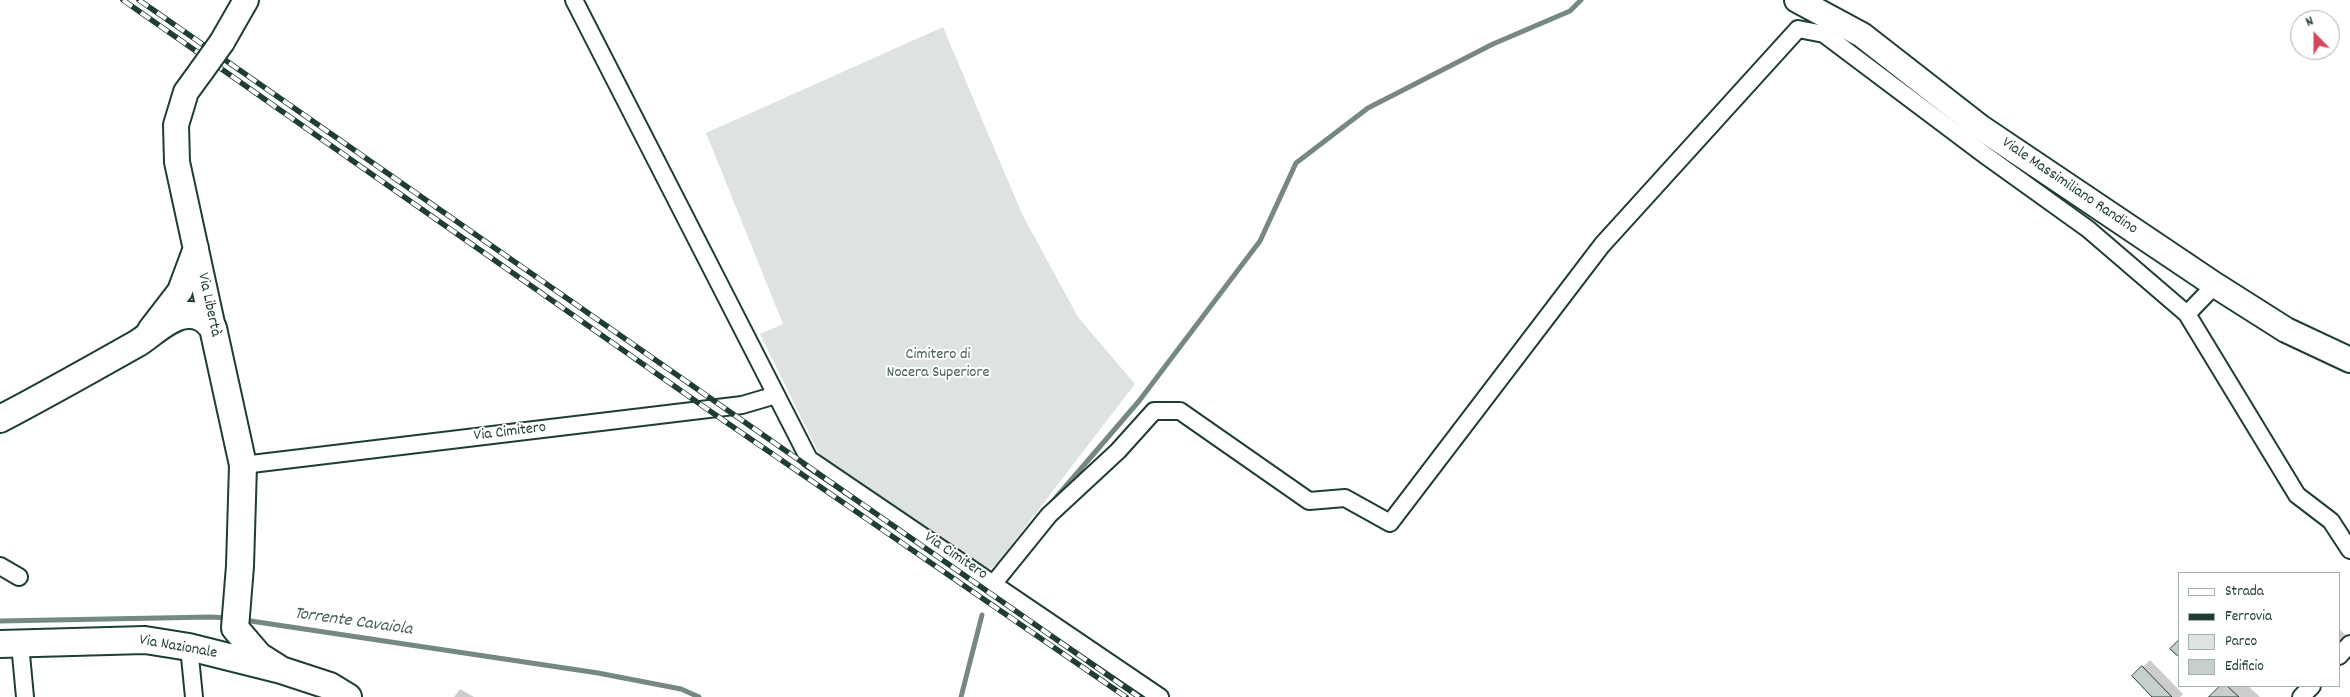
<!DOCTYPE html>
<meta charset="utf-8">
<style>
body{margin:0}
#map{position:relative;width:2350px;height:697px;overflow:hidden;background:#fff;font-family:Dekko,sans-serif}
canvas{display:block}
.legend{position:absolute;left:2178px;top:572px;width:162px;height:115px;box-sizing:border-box;background:#fff;border:1px solid #a5b1ae;margin:0;padding:6px 9px;list-style:none;font-size:15px;color:#1f3d34}
.legend li{display:flex;align-items:center;gap:10px;height:25px}
.legend b{width:25px;border:1px solid #a5b1ae}
.north{position:absolute;left:2290px;top:10px;width:50px;height:50px;box-sizing:border-box;background:#fff;border:1px solid #a5b1ae;border-radius:50%;rotate:338deg;font-size:14px;font-weight:700;line-height:20px;text-align:center;color:#1f3d34}
.north::after{content:'';display:block;margin:auto;width:18px;height:22px;background:#d1495b;clip-path:polygon(50% 0,100% 100%,50% 72%,0 100%)}
</style>
<div id="map">
<canvas width="2350" height="697"></canvas>
<ul class="legend">
<li><b style="height:6px;background:#fff"></b>Strada</li>
<li><b style="height:6px;background:#1f3d34"></b>Ferrovia</li>
<li><b style="height:14px;background:#dee3e2"></b>Parco</li>
<li><b style="height:14px;background:#c7cfcc"></b>Edificio</li>
</ul>
<div class="north">N</div>
</div>
<script>
const ctx = document.querySelector('canvas').getContext('2d');
ctx.lineJoin = 'round';
function fill(path, color) {
  ctx.fillStyle = color;
  ctx.fill(path, 'evenodd');
}
function trace(path, color, width, dash) {
  ctx.strokeStyle = color;
  ctx.lineWidth = width;
  ctx.lineCap = dash ? 'butt' : 'round';
  ctx.setLineDash(dash || []);
  ctx.stroke(path);
}
function write(font, color, halo, rows, align = 'center') {
  ctx.font = font + ' Dekko,sans-serif';
  ctx.lineWidth = 4;
  ctx.setLineDash([]);
  ctx.textBaseline = 'middle';
  ctx.strokeStyle = halo;
  ctx.fillStyle = color;
  for (const [text, x, y, turn = 0] of rows) {
    ctx.save();
    ctx.translate(x, y);
    ctx.rotate((+turn || 0) * Math.PI / 180);
    ctx.textAlign = isNaN(turn) ? turn : align;
    if (halo) ctx.strokeText(text, 0, 0);
    ctx.fillText(text, 0, 0);
    ctx.restore();
  }
}
const green = new Path2D(`
 M943,27L1022,214L1078,317L1135,384L996,565L988,570L979,568L825,466L760,334L783,324L706,133Z`);
const shadow = new Path2D(`
 M2339,629L2346,635L2339,645Z
 M2150,660L2183,694L2180,697H2154L2134,676Z
 M2222,686H2248L2260,697H2211Z
 M460,689L474,697H454Z`);
const stream = new Path2D(`
 M1054,500L1139,401L1260,241L1296,163L1368,108L1493,44L1570,11L1581,0
 M244,620L598,673L681,689L699,697
 M0,621L211,617L228,618
 M961,697L982,615`);
const building = new Path2D(`
 M2179,640V657L2170,649Z
 M2142,666L2172,697H2152L2132,676Z
 M2220,686H2227L2239,697H2209Z`);
const street = new Path2D(`
 M574,0L809,459L1160,697
 M2187,314L2215,285
 M243,465L742,405L776,395
 M0,566L19,577
 M994,583L1049,515L1118,451L1154,411H1180L1309,501L1345,498L1390,523L1602,245L1798,29L1824,34L1985,155L2088,229L2187,314L2297,495L2331,521L2350,550
 M20,644L25,697
 M189,647L194,697
 M2339,656L2350,644
 M2301,697L2312,686`);
const secondary = new Path2D(`
 M1797,0L1862,35L1980,127L2215,285L2286,330L2350,360
 M222,42L246,0
 M202,70L186,92L176,125L177,162L213,328
 M150,330L180,291L196,248`);
const primary = new Path2D(`
 M0,419C46,395 92,369 138,343C152,334 170,316 187,315C199,314 206,320 213,328L243,465L240,566L235,628L259,656L281,670
 M0,644L145,640L189,647L281,670L330,686L348,697`);
const rail = new Path2D(`
 M123,0L707,409L1126,697
 M139,0L1139,697`);
const secondaryBridge = new Path2D(`
 M202,70L222,42`);
const streetNames = [
 ["Viale Massimiliano Randino",2069,187,34],
 ["Via Libertà",208,305,78],
 ["Via Cimitero",510,433,-7],
 ["Via Cimitero",955,557,34],
 ["Via Nazionale",178,648,10]
];
const parkNames = [
 ["Cimitero di",938,356],
 ["Nocera Superiore",938,374]
];
const waterNames = [
 ["Torrente Cavaiola",353,623,8]
];
fill(green, '#dee3e2');
fill(shadow, '#0003');
trace(stream, '#758883', 5);
fill(building, '#c7cfcc');
trace(building, '#1f3d34', 1);
trace(street, '#1f3d34', 20);
trace(secondary, '#1f3d34', 28);
trace(primary, '#1f3d34', 30);
trace(street, '#fff', 16);
trace(secondary, '#fff', 24);
trace(primary, '#fff', 26);
trace(rail, '#1f3d34', 5.5);
trace(rail, '#fff', 4, [11]);
trace(secondaryBridge, '#1f3d34', 28, []);
trace(secondaryBridge, '#fff', 24);
write('16px', '#1f3d34', '#fff', streetNames);
write('16px', '#455e57', '#fff', parkNames);
write('italic 18px', '#4a625b', '#fff', waterNames);
</script>
